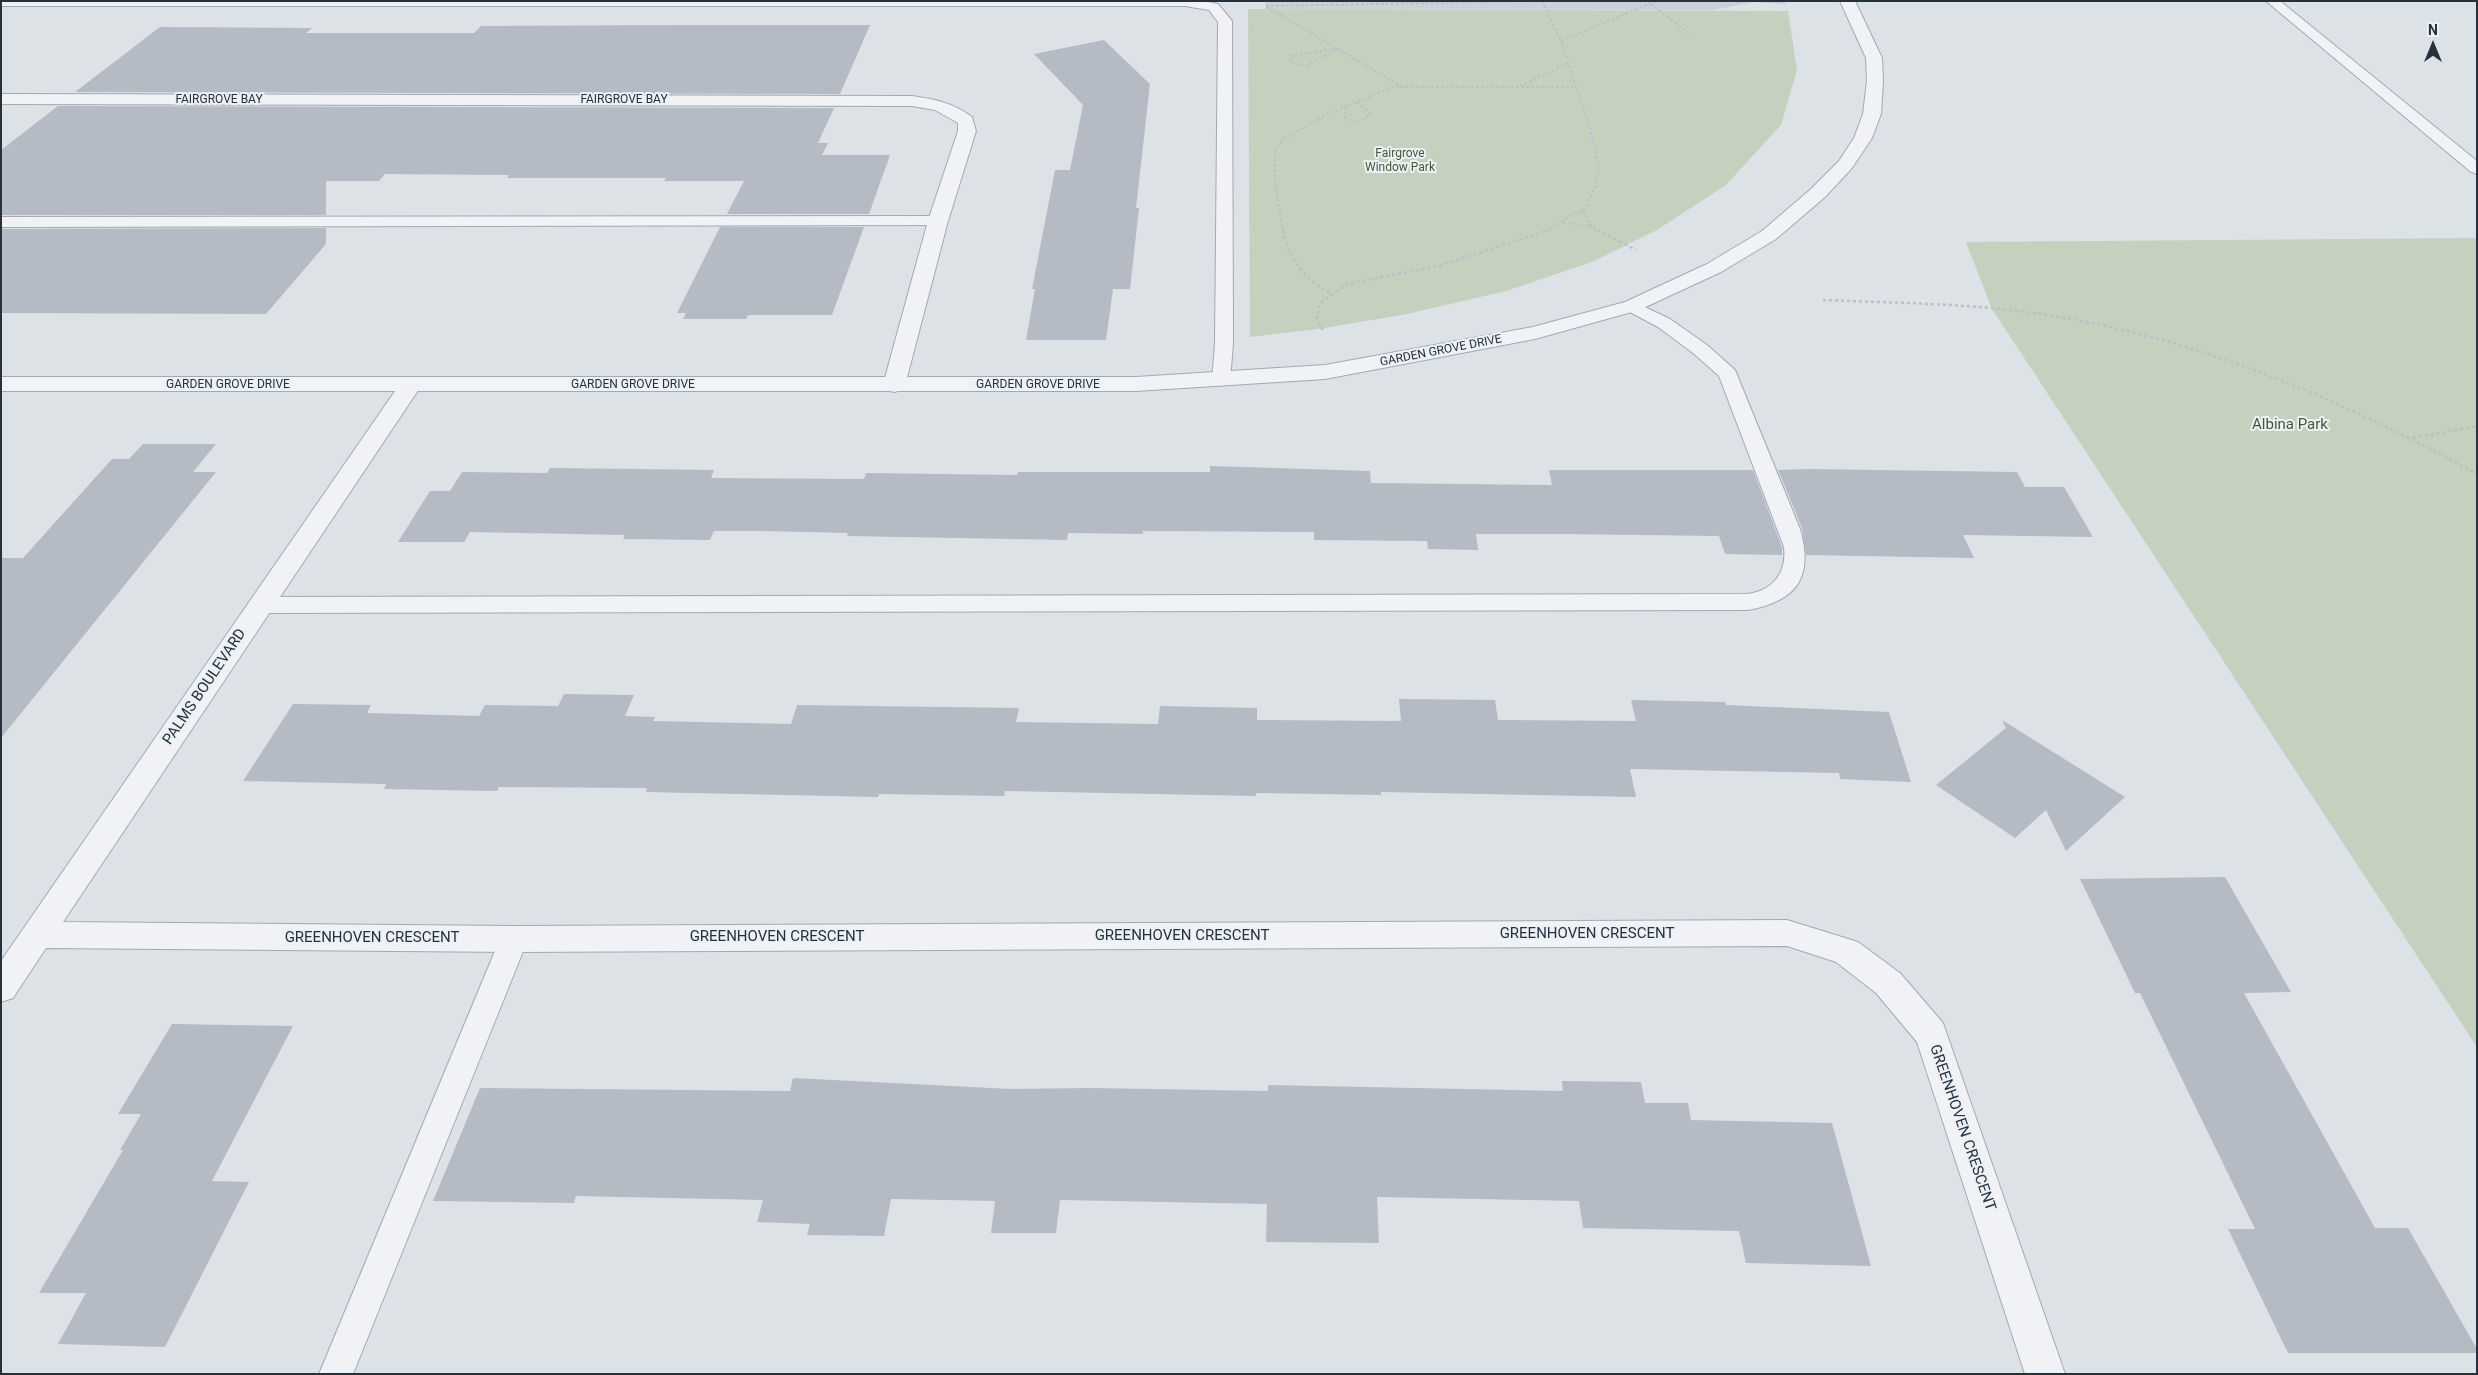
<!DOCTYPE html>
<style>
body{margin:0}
#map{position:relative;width:2478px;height:1375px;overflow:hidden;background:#dde2e7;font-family:Roboto,sans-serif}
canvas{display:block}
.frame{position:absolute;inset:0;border:2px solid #26313e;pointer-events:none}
.north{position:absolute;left:2408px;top:20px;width:50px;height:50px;-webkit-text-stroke:4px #ecf1f5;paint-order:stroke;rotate:0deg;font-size:14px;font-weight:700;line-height:20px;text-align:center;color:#26313e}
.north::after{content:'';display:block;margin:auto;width:18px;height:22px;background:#26313e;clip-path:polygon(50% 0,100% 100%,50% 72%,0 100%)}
</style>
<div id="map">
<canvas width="2478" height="1375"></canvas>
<div class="frame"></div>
<div class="north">N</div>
</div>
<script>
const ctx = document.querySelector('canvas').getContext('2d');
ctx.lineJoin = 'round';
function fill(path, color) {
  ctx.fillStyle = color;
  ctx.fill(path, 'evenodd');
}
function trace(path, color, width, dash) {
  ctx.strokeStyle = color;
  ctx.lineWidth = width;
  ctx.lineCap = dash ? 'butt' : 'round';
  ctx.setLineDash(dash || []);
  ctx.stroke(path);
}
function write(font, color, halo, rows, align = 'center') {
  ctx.font = font + ' Roboto,sans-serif';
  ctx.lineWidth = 4;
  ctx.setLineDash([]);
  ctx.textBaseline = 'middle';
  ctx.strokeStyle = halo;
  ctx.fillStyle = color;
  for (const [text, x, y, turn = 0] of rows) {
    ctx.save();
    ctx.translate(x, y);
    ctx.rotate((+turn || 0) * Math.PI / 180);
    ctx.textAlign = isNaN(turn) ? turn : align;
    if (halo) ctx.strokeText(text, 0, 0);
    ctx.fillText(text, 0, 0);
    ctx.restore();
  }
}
const built = new Path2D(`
 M1265,1H1785L1786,4L1754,2L1713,10L1266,9Z`);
const green = new Path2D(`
 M1248,9L1788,11L1797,70L1781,125L1726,185L1657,230L1592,262L1506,291L1407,314L1318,329L1250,337Z
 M2477,238V1047L1992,309L1966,242Z`);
const building = new Path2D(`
 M677,25H870L840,94L75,92L160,27L312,28L306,33H474L481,26Z
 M1104,40L1150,84L1136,208H1139L1130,289H1113L1106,340H1026L1035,289H1032L1055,170H1070L1083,105L1034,54Z
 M58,106L834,108L818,143H828L822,155H890L869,214H727L744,181H664L666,178H507L509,175L385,174L379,181H326V215H1V150Z
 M720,227H864L832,315H748L746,319H683L686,313H677Z
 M326,228V244L266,314L1,313V229Z
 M143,444H216L193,472H216L1,738V558H23L112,459H129Z
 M1210,466L1370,471L1371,483L1552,485L1549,470H1753L1782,547V555L1725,554L1719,536L1562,534H1476L1478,550L1428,549L1427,541L1314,540V532L1143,531V534L1068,533L1067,540L847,536L848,533L763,531H714L710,540L623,539L625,535L470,532L464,542H398L430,491H450L462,472L547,473L550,468L636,469L714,470L711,478L864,479L866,473L1017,475L1018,472H1210Z
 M1808,469L2017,472L2025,487H2064L2093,537L1963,535L1974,558L1806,555L1802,528L1778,470Z
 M564,694L634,695L625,716L655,717L653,721L791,724L797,705L1019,708L1016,722L1158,724L1160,706L1257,708V720L1401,721L1399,699L1495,700L1498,720L1636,721L1631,700L1725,702L1726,705L1889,712L1911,782L1840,779L1839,773L1630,769L1636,797L1381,792V795L1256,793V796L1005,791L1004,796L879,794L878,797L646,792L647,788L499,787L497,791L384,789L386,784L243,781L293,704L371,705L367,713L479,716L485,705L558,706Z
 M2002,720L2125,797L2066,851L2046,810L2015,838L1936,785L2006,728Z
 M2225,877L2291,992L2244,993L2375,1228H2408L2477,1349V1353H2288L2228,1229H2255L2140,993H2135L2080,879Z
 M172,1024L293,1026L212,1181L249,1182L165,1347L58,1344L86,1293H39L123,1150H120L141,1114H118Z
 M793,1078L1011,1089L1091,1088L1268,1091V1085L1563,1091L1562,1081L1641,1082L1645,1103H1688L1691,1120L1832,1123L1871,1266L1746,1263L1739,1231L1583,1228L1579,1201L1377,1197L1379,1243L1266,1242L1267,1204L1060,1200L1056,1233H991L995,1201L891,1199L884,1236L807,1235L810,1224L757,1222L763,1200L576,1196L574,1203L433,1201L480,1088L790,1091Z`);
const pathFar1 = new Path2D(`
 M1542,1L1561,41L1590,128L1599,166L1595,188L1583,211C1569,213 1559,226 1545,231
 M1651,4L1691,35
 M1266,6L1533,1
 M1267,7L1402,87
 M1561,41L1656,1
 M1339,48L1306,66L1290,62V56Z
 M1520,86L1568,63
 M1346,107L1344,117L1352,122L1365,119L1370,113L1356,102
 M1583,211L1592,227L1600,231
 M1563,222L1592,227
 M1283,231L1275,183V151L1283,139L1327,114L1394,87H1576`);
const path = new Path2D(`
 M1283,230C1290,261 1304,280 1333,294
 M1598,230L1636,250
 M1823,300C1891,303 1959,303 2027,312C2189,334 2335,396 2477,474
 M1323,330L1317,319L1320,303L1346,284L1438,266L1549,230
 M2413,438L2477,426`);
const service = new Path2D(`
 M1,1H1203L1218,4L1232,21L1233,343L1230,381L1228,385H1214L1212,381L1215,343L1218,22L1209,10L1185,6H1Z
 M2266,1H2280L2477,161V174L2471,172Z
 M938,216L944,217L946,221L944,225L1,227V217Z
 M1632,301L1670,319L1707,345L1735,370L1800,529C1814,577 1797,601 1748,610L260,613L252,610L249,605L252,600L260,597L1748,594C1773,590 1787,573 1784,547L1719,376L1693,353L1658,327L1626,310L1623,306L1626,302Z
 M514,927L524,931L528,939L353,1374H319L500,939L504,931Z`);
const minor = new Path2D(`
 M1,94L912,96C934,99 954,103 972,117L976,131L948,221L905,385L902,390L894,392L886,390L883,385L928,221L958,131V123L935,110L912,106L1,104Z
 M410,379L418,381L421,386L63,922L514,926L1787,920L1858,942L1900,973L1943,1023L2065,1374H2025L1917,1042L1876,993L1836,962L1787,946L514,952L46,948L13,998L1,1002V961L402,381Z`);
const tertiary = new Path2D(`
 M1840,1H1855L1882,58L1883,81L1881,114L1872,138L1852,168L1825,197L1776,239L1721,272L1639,310L1535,339L1325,379L1136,391H1V377H1136L1325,365L1533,327L1625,302L1707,264L1762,231L1811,189L1839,161L1854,138L1863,114L1867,81L1866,58Z`);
const farStreetnames = [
 ["FAIRGROVE BAY",219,100],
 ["FAIRGROVE BAY",624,100],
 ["GARDEN GROVE DRIVE",1441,351,-11],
 ["GARDEN GROVE DRIVE",228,385],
 ["GARDEN GROVE DRIVE",633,385],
 ["GARDEN GROVE DRIVE",1038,385]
];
const farParknames = [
 ["Fairgrove",1400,154],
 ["Window Park",1400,168]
];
const parkNames = [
 ["Albina Park",2290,425]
];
const streetNames = [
 ["PALMS BOULEVARD",205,687,-56],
 ["GREENHOVEN CRESCENT",1587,934],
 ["GREENHOVEN CRESCENT",1182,936],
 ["GREENHOVEN CRESCENT",777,937],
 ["GREENHOVEN CRESCENT",372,938],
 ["GREENHOVEN CRESCENT",1962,1128,71]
];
fill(built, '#cbd1d9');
fill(green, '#c4d1be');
fill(building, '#b4bbc4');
trace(service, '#a2a9b1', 2);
trace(minor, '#a2a9b1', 2);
trace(tertiary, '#a2a9b1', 2);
trace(pathFar1, '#bbc0c5', 2, [2.5, 2.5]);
trace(path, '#bbc0c5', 2.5, [3, 3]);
fill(service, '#f0f2f5');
fill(minor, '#f0f2f5');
fill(tertiary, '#f0f2f5');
write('12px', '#26313e', '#ecf1f5', farStreetnames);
write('12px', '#3e5a33', '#ecf1f5', farParknames);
write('15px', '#3e5a33', '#ecf1f5', parkNames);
write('15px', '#26313e', '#ecf1f5', streetNames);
</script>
